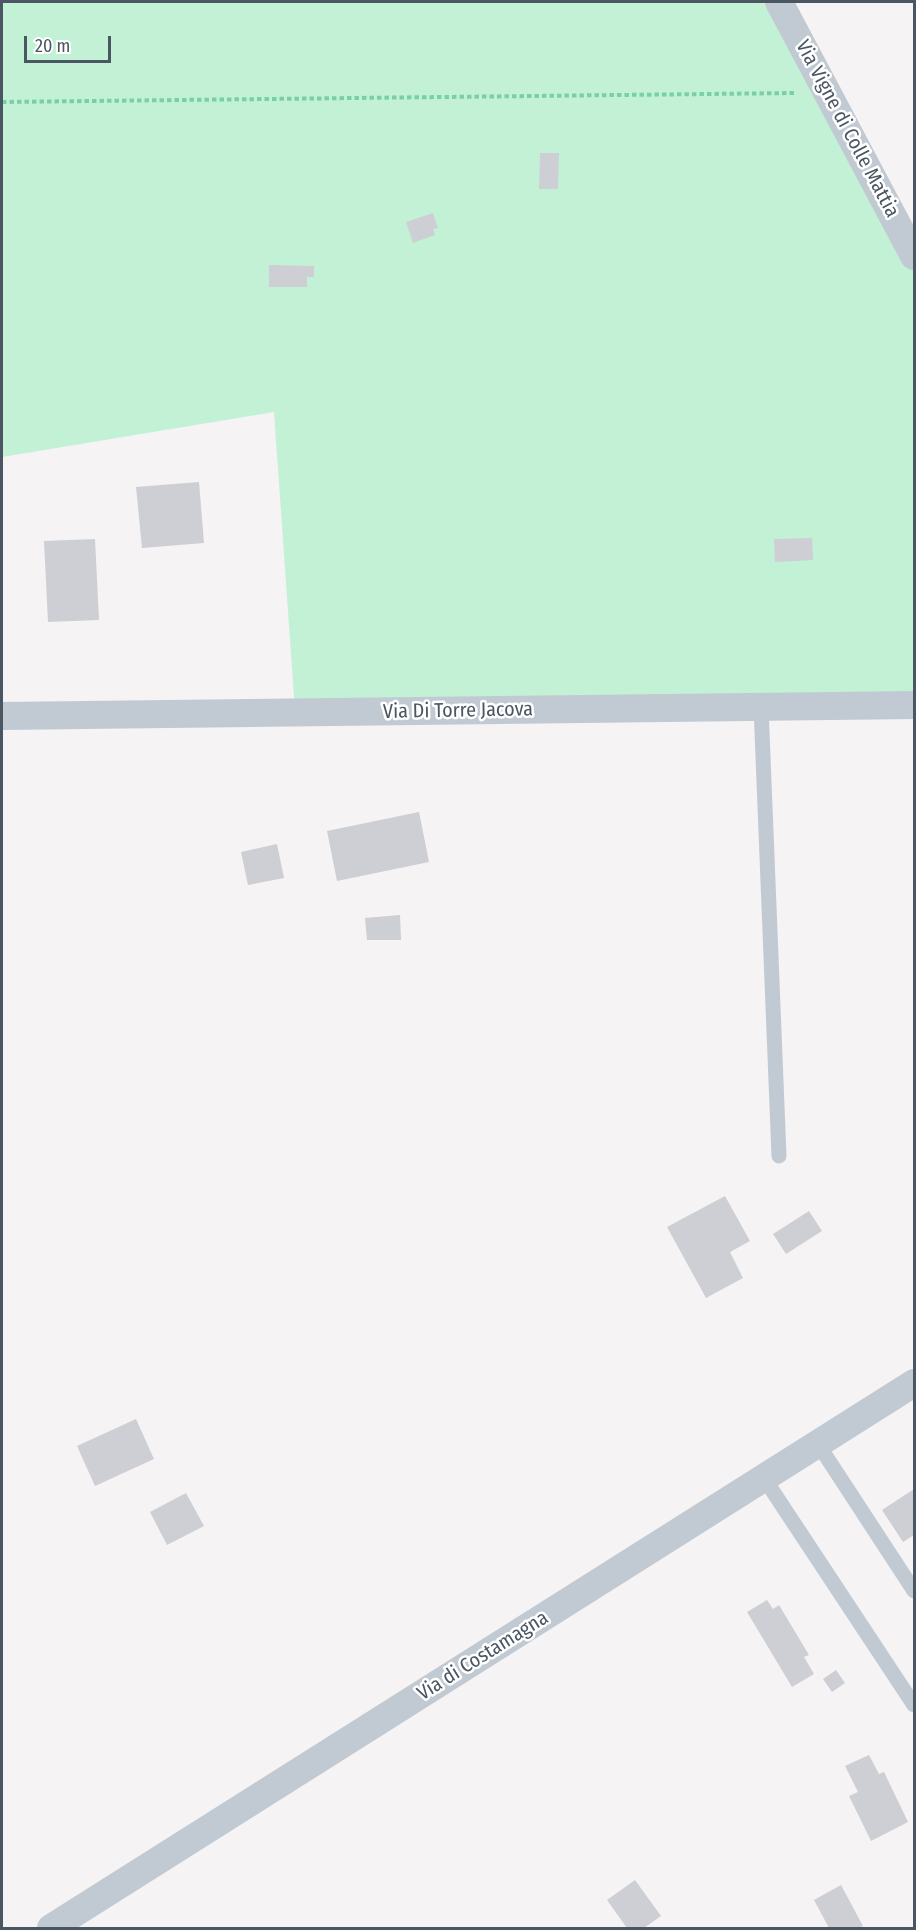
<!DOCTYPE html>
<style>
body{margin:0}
#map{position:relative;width:916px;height:1930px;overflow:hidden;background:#f5f3f3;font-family:"Fira Sans Condensed",sans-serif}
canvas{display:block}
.frame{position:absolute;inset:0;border:3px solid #4a5661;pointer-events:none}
.scale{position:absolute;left:24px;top:36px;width:87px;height:27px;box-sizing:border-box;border:3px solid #4a5661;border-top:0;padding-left:8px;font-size:18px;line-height:21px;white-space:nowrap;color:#4a5661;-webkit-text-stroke:4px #fff;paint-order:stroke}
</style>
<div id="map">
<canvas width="916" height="1930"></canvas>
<div class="frame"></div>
<div class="scale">20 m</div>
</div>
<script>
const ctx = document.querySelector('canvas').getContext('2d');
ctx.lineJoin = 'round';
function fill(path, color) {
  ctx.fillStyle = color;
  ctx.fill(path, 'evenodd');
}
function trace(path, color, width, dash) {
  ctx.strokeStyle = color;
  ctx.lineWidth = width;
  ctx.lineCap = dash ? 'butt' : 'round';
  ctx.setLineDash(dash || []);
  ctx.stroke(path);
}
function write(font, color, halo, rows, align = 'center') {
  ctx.font = font + ' "Fira Sans Condensed",sans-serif';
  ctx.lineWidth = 5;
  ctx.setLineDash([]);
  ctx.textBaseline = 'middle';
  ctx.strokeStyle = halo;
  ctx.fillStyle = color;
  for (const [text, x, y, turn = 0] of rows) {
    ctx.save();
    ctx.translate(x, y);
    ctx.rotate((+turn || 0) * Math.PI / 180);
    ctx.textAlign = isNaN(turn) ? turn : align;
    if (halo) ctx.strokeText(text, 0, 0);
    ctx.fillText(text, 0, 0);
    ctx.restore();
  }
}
const green = new Path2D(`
 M2,2H779L914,256V705L295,711L274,412L2,457Z`);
const building = new Path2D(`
 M540,153H559L558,189H539Z
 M433,213L438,228L433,229L435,235L413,243L406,222Z
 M269,265L314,266V277H307V287H269Z
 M199,482L204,543L142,548L136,487Z
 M812,538L813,560L775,562L774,539Z
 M95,539L99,620L48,622L44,541Z
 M419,812L429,862L337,881L327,831Z
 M277,844L284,878L248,885L241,852Z
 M400,915L401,940H367L365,918Z
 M725,1196L750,1241L730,1252L743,1278L706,1298L667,1227Z
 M809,1211L822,1231L786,1254L773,1234Z
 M136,1419L154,1459L95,1486L77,1446Z
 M914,1489V1535L903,1542L882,1510Z
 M186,1493L204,1526L167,1545L150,1512Z
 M767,1600L773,1609L779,1605L809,1655L804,1657L814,1674L792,1687L747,1612Z
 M836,1670L845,1683L832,1692L823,1679Z
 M869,1755L879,1774L884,1772L908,1822L871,1841L849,1796L858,1792L845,1766Z
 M635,1880L661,1916L644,1928H627L607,1900Z
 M841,1885L863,1926L858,1928H829L814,1900Z`);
const path = new Path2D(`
 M2,102L796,93`);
const service = new Path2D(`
 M761,707L779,1156
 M818,1444L914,1591
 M764,1478L914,1705`);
const minor = new Path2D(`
 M779,2L914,256
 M2,716L914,705
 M51,1928L914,1383`);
const streetNames = [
 ["Via Vigne di Colle Mattia",847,129,62],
 ["Via Di Torre Jacova",458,711,-1],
 ["Via di Costamagna",483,1656,-32]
];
fill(green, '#c3f1d5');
fill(building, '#cdcfd5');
trace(path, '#7ad0a6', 4, [4.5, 3]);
trace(service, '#c1cad2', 15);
trace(minor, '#c1cad2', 28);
write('20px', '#4a5661', '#fff', streetNames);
</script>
